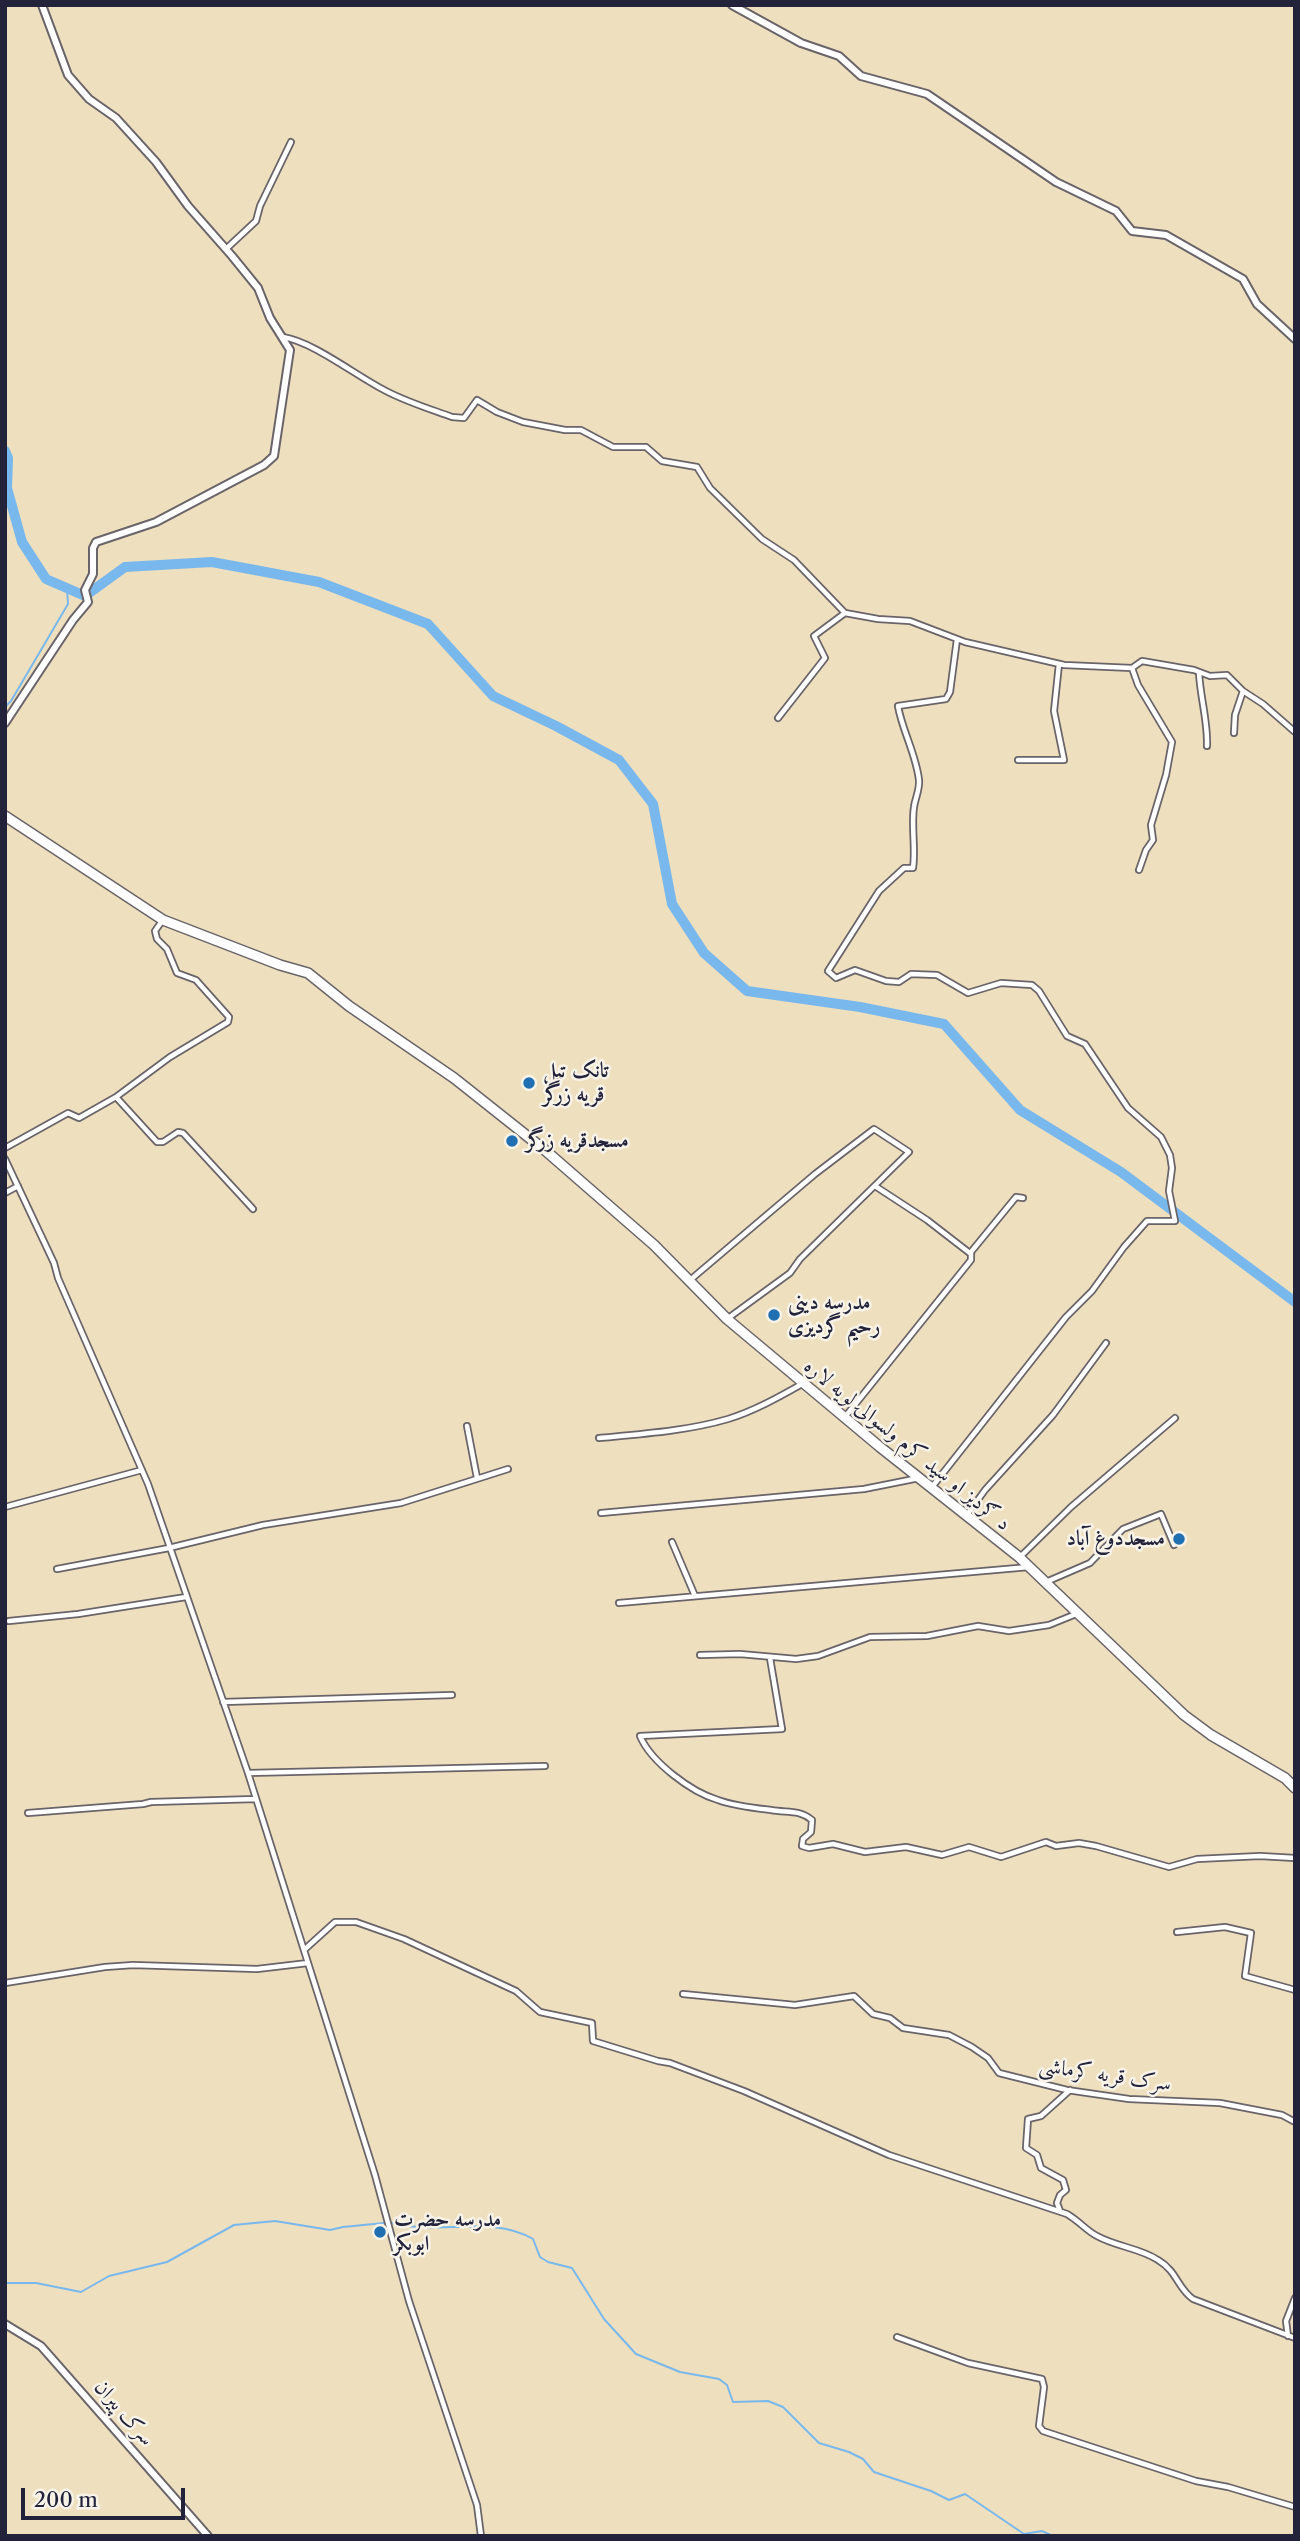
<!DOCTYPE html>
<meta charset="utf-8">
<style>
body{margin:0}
#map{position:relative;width:1300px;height:2541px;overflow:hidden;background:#eedfbe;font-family:"Libre Caslon Text",serif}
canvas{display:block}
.frame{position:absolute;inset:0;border:7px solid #22223b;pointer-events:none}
.scale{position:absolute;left:21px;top:2488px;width:164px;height:32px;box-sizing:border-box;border:4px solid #22223b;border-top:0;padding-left:9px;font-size:21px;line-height:24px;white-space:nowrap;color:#22223b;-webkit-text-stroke:5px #f7f3e8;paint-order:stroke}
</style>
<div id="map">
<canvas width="1300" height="2541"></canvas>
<div class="frame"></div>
<div class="scale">200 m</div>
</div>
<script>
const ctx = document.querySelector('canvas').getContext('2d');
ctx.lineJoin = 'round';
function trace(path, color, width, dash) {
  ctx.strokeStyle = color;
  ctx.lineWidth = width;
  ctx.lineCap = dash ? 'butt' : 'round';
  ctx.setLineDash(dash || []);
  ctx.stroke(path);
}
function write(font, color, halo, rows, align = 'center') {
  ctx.font = font + ' "Libre Caslon Text",Amiri,serif';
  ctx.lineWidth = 5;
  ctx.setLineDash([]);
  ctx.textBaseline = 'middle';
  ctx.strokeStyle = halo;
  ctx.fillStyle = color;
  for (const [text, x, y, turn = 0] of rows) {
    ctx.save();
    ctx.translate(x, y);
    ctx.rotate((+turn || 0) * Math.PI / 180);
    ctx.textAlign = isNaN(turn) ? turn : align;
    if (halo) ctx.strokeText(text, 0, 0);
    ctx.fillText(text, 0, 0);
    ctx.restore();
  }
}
const stream = new Path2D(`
 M5,707L11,701L68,604L67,588
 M391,2223C397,2224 402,2225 407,2226C450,2232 494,2217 533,2239L540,2257L548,2262L572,2268L604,2319L636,2354L680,2372L719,2379L727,2385L733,2402L768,2401L783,2407L819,2443L849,2452L863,2459L874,2472L931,2491L949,2500L965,2494L1024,2534L1042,2531L1053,2536
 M5,2283H36L81,2292L109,2276L167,2262L234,2225L275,2221L330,2230L343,2227L384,2223`);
const river = new Path2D(`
 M5,451L8,458L7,488L22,542L46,579L85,596L125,567L212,562L319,582L428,624L493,696L556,726L619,760L653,804L672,904L704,953L747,991L860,1007L944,1024L1020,1110L1121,1172L1295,1302`);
const street = new Path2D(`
 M226,249L256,221L260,206L291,142
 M283,337C314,342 356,376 386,391C407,402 430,409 452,417L464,418L477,400L497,412L523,422L565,430H581L613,447H646L662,461L697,467L710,488L762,539L794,560L845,613L878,619L910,621L965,642L1064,665L1132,668L1142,661L1194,670L1210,676L1227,675L1243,691L1263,704L1295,732
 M1132,668L1138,685L1172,742L1166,775L1151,825L1153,840L1146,850L1139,870
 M1199,672C1200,697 1208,721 1207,746
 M778,718L825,658L814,636L845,613
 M1234,733L1235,715L1243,691
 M1018,760H1064L1054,711L1059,664
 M116,1097L157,1142H163L178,1132L183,1133L253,1209
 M5,1148L68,1113L79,1118L116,1097L170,1057L228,1022L229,1017L196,980L177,973L167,949L157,939L155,931L162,921
 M5,1159L54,1263L58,1278L148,1484L248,1773L375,2175L409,2301L477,2505L481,2536
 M875,1186L927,1220L971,1254
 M5,1193L18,1186
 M689,1281L815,1174L874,1129L909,1152L800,1259L790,1273L727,1319
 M845,1417L971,1260V1252L1016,1197L1023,1198
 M467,1426L477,1478
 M599,1438C642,1434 687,1431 728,1419C754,1411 779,1397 802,1384
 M932,1487L1066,1317L1092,1291L1124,1247L1147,1221H1175L1169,1191L1172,1168L1170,1155L1161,1137L1128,1108L1085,1044L1067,1036L1039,991L1032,985L1001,983L968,993L937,975L911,974L899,982L886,981L855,970L836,978L828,971L879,891L904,868H913C916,848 911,827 914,807C915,799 920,789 919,780C916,754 902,730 898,706L946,699L950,692L957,639
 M5,1507L142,1470
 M601,1513L864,1489L919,1478
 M967,1515L985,1490L1053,1415L1106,1343
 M672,1542L695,1596
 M1020,1557L1071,1507L1175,1418
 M57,1569L169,1548L263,1525L401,1503L508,1469
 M1046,1582L1090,1563L1123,1529L1161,1514L1174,1545
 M619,1603L1029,1567
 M9,1621L78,1614L186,1597
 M700,1655L740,1654L796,1659L818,1656L870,1637L927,1636L978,1626L1009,1631L1049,1625L1076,1614
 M770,1658L782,1729L640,1736C651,1762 691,1792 718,1800C734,1806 754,1808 771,1810C787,1813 799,1809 812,1820L811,1832L803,1839L802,1846L809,1848L833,1844L865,1852L906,1847L942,1855L969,1847L1001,1857L1046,1842L1056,1846L1079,1843L1096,1846L1169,1867L1197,1859L1260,1856L1295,1858
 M223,1702L452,1695
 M248,1773L545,1766
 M28,1813L143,1804L151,1802L256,1799
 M1177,1932L1225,1927L1251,1933L1245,1976L1295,1990
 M304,1950L335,1922H356L404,1939L516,1991L540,2012L592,2023L593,2041L658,2061L670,2063L744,2091L889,2155L1067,2214C1079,2221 1087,2231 1097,2236C1117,2247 1140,2248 1158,2260C1177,2271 1178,2289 1193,2299L1295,2338
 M5,1983L105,1967L133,1965L257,1969L308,1963
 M683,1994L795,2005L854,1996L873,2014L890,2018L903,2028L949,2035L972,2047L988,2058L999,2073L1067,2090L1129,2099L1220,2103L1282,2115L1295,2122
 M1060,2211L1057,2203L1060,2195L1066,2190L1063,2180L1041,2168L1037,2155L1026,2148L1028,2119L1041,2116L1070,2090
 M1288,2336L1286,2321L1295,2298
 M897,2337L968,2363L1042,2379L1044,2387L1039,2426L1043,2431L1196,2481L1228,2487L1295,2507`);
const secondary = new Path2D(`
 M732,5L801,43L839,56L861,76L927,94L1056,182L1116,211L1132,231L1166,235L1243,279L1257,304L1295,339
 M5,723L73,620L88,602L85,590L93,574V548L96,542L156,522L264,465L274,456L290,350L270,318L258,288L232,256L188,206L156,162L116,118L89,99L68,75L42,5
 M5,2324L41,2346L208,2536`);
const highway = new Path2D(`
 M5,816L163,920L280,965L308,973L349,1006L454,1078L546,1151L654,1245L727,1319L880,1447L1019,1557L1184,1715L1211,1735L1285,1778L1295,1788`);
const markers = [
 [529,1083,7,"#1f6fb2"],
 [512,1141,7,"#1f6fb2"],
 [774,1315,7,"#1f6fb2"],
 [1179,1539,7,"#1f6fb2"],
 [380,2232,7,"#1f6fb2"]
];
const poiNames = [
 ["تانک تیل",543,1071],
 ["قریه زرگر",543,1095],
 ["مسجدقریه زرگر",526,1141],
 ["مدرسه دینی",788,1303],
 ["رحیم گردیزی",788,1327],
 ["مسجددوغ آباد",1165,1539,"right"],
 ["مدرسه حضرت",394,2220],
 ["ابوبکر",394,2244]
];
const streetNames = [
 ["د ګردیز او سید کرم ولسوالۍ لویه لاره",907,1445,39],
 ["سرک قریه کرماشی",1105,2075,8],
 ["سرک پیران",124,2413,49]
];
trace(stream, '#79b8ed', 2);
trace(river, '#79b8ed', 10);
trace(street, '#696469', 8);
trace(secondary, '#696469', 10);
trace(highway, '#696469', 12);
trace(street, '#fff', 4.5);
trace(secondary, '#fff', 6);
trace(highway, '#fff', 9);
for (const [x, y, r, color] of markers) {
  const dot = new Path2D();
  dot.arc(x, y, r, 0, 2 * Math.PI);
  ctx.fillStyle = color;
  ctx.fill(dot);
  trace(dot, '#f7f3e8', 2.5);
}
write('bold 21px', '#22223b', '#f7f3e8', poiNames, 'left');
write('21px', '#22223b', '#f7f3e8', streetNames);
</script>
